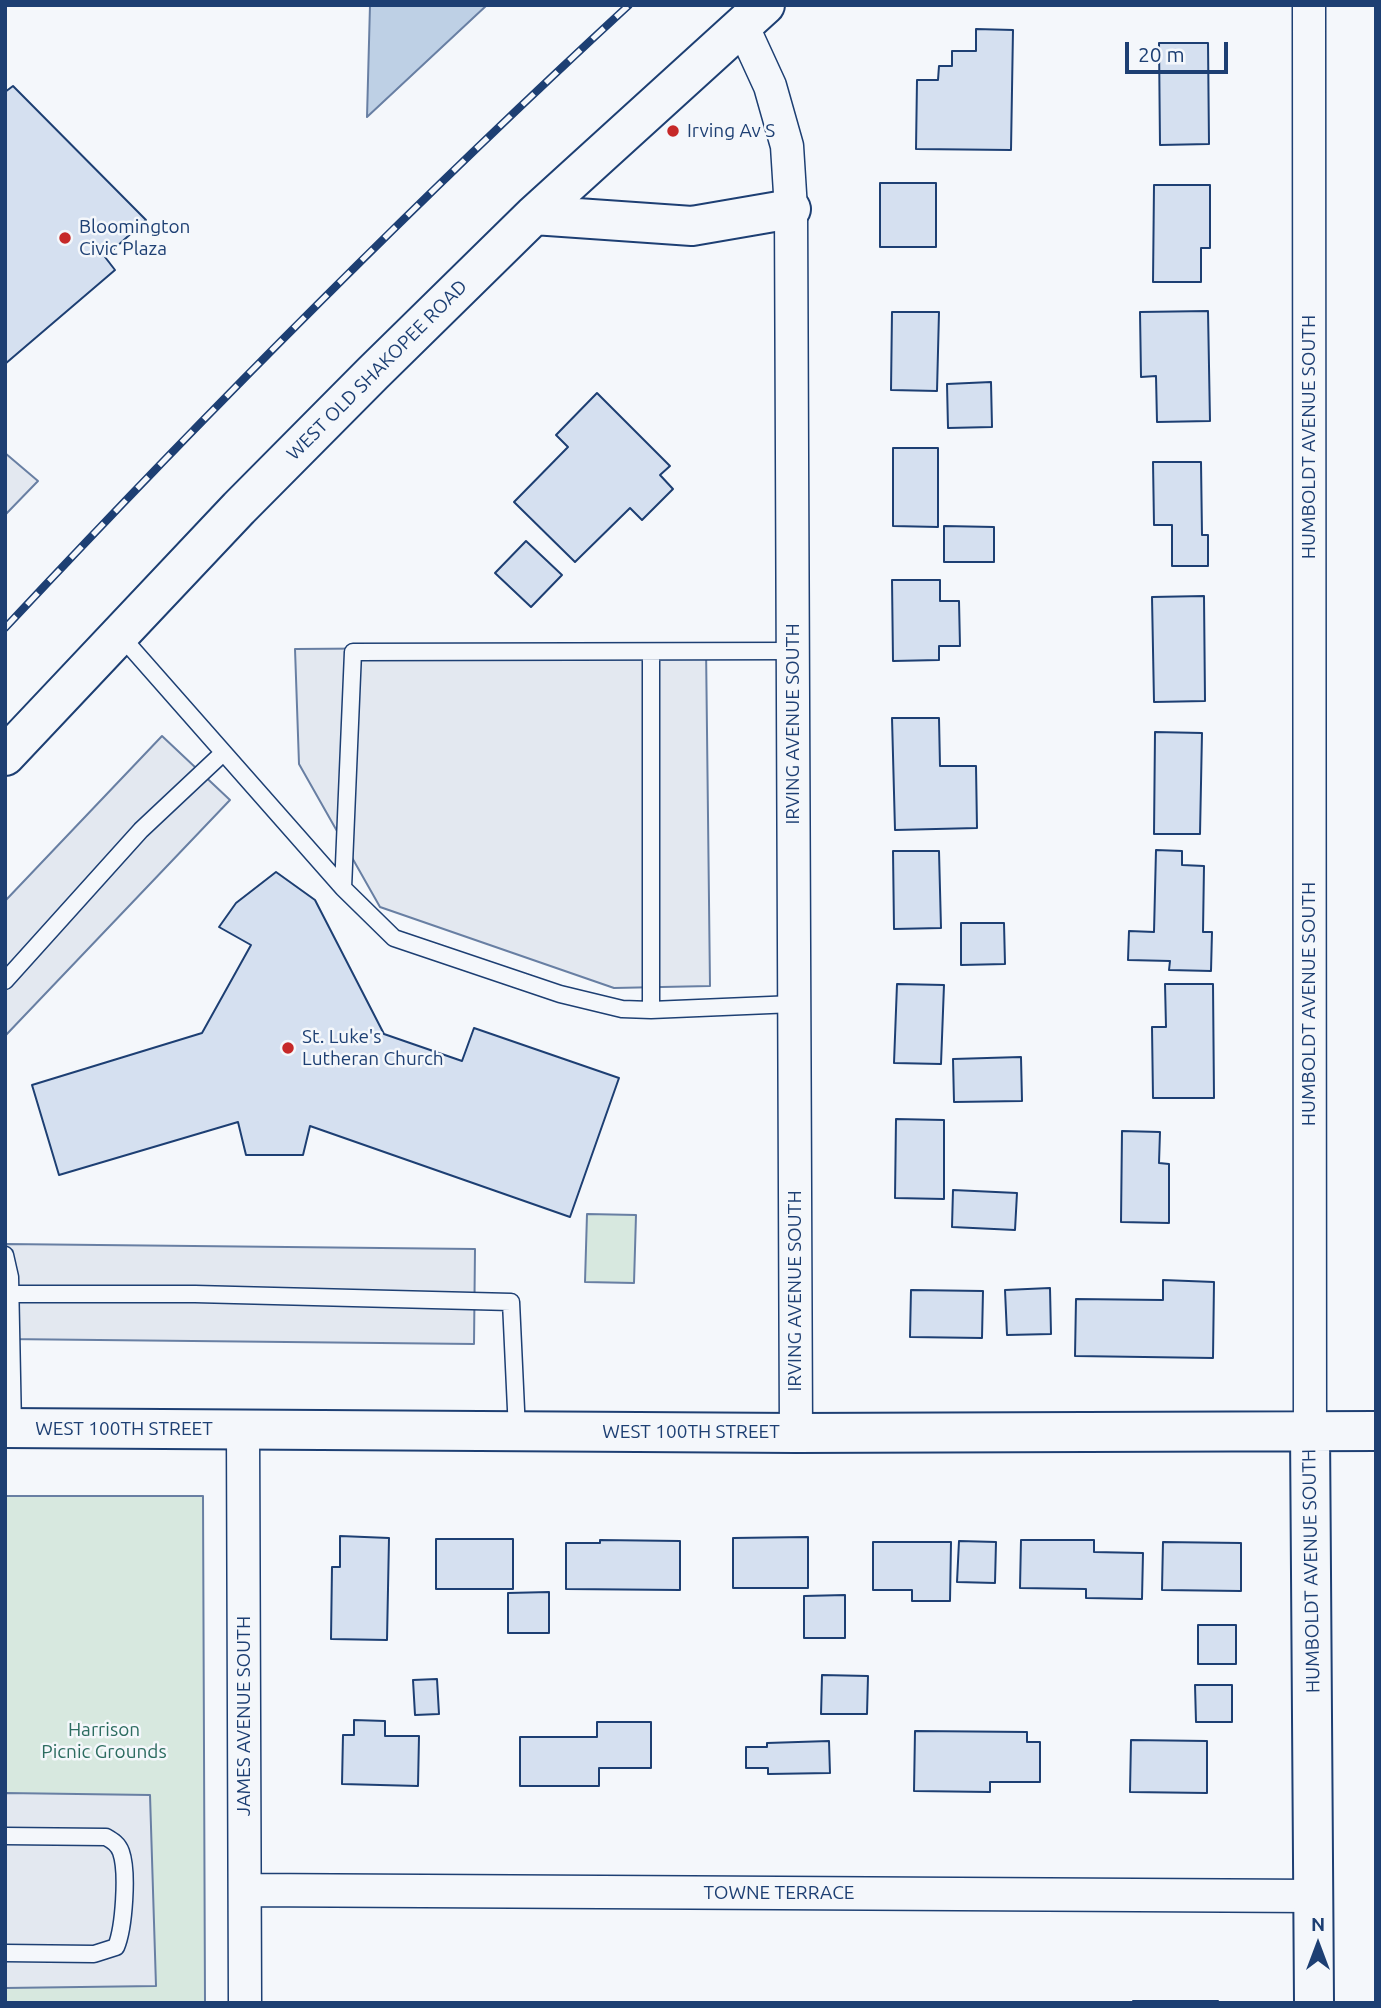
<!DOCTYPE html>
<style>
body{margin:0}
#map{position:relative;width:1381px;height:2008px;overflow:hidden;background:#f4f7fb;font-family:Ubuntu,sans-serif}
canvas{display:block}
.frame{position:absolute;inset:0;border:7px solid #1d3f73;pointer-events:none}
.north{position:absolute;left:1283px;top:1910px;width:70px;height:70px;-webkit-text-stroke:5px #f4f7fb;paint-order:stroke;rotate:0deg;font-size:19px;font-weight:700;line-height:28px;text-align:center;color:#1d3f73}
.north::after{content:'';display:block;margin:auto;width:24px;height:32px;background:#1d3f73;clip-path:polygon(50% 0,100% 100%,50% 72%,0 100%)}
.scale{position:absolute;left:1125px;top:42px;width:103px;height:32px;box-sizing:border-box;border:4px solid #1d3f73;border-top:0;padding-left:9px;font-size:21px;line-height:24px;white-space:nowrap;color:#1d3f73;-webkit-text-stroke:5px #f4f7fb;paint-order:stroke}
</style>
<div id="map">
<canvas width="1381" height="2008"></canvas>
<div class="frame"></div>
<div class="north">N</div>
<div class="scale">20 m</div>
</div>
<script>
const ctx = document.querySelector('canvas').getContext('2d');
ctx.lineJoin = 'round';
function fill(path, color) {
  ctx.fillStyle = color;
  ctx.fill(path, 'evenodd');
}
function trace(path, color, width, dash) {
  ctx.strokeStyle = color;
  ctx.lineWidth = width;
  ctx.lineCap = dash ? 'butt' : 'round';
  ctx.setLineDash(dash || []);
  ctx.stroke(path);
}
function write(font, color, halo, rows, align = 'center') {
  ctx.font = font + ' Ubuntu,sans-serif';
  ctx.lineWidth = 5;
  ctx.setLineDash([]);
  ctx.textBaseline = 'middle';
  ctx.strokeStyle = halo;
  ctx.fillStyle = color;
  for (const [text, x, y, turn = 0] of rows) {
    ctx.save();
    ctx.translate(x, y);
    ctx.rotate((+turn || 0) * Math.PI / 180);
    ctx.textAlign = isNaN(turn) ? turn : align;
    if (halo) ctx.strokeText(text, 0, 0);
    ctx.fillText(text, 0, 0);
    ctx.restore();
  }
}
const green = new Path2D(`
 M587,1214L636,1215L634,1283L585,1282Z
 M5,1496H203L205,2003H5Z`);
const parking = new Path2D(`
 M5,453L38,481L5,515Z
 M706,646L710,986L614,988L380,907L299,764L295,649Z
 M162,736L230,800L5,1036V901Z
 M5,1244L475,1249L474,1344L5,1339Z
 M5,1793L150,1795L156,1986L5,1988Z`);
const water = new Path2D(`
 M370,5H487L367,117Z`);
const building = new Path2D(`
 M976,29L1013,30L1011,150L916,149L917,80H938L939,66H952V51H976Z
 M1159,43H1208L1209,144L1160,145Z
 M13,86L146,220L105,257L115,270L5,364V92Z
 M880,183H936V247H880Z
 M1154,185H1210V248H1201V282H1153Z
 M1208,311L1210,421L1157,422L1156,376L1141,377L1140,312Z
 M892,312H939L937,391L891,390Z
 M991,382L992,427L948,428L947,384Z
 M597,393L670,466L660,475L673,489L642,520L630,508L575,562L514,502L568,447L556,435Z
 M893,448H938V527L893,526Z
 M1153,462H1201L1202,535H1208V566H1172V525H1154Z
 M944,526L994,527V562H944Z
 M526,541L562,575L531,607L495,573Z
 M892,580H940V601H959L960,646H939V660L893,661Z
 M1204,596L1205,701L1154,702L1152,597Z
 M892,718H939L940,766H976L977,828L895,830Z
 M1155,732L1202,733L1200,834H1154Z
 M1156,850L1182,851V865L1204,866L1203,932H1212L1211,971L1169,970L1170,961L1128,960L1129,931L1154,932Z
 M893,851H939L941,928L894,929Z
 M276,872L315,900L384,1034L462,1061L474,1028L619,1078L570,1217L310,1126L303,1155H246L238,1122L59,1175L32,1085L202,1033L251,945L219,927L236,903Z
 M961,923H1004L1005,964L961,965Z
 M897,984L944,985L941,1064L894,1063Z
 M1165,984H1213L1214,1098H1153L1152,1027H1166Z
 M1021,1057L1022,1101L954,1102L953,1059Z
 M896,1119L944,1120V1199L895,1198Z
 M1122,1131L1160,1132L1159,1163L1169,1164V1223L1121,1222Z
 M953,1190L1017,1193L1015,1230L952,1227Z
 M1163,1280L1214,1282L1213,1358L1075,1356L1076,1299L1163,1300Z
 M1050,1288L1051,1334L1007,1335L1005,1290Z
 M911,1290L983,1291L982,1338L910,1337Z
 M340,1536L389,1538L387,1640L331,1639L332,1567H340Z
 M808,1537V1588H733V1538Z
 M436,1539H513V1589H436Z
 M600,1540L680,1541V1590L566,1589V1543H600Z
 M1021,1540H1094V1552L1143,1553L1142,1599L1086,1598V1589L1020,1588Z
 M959,1541L996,1542L995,1583L957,1582Z
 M873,1542H951L950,1601H912V1590H873Z
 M1163,1542L1241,1543V1591L1162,1590Z
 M549,1592V1633H508V1593Z
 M845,1595V1638H804V1596Z
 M1198,1625H1236V1664H1198Z
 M822,1675L868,1676L867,1714H821Z
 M437,1679L439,1714L415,1715L413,1680Z
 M1195,1685H1232V1722H1196Z
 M354,1720L385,1721V1736H419L418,1786L342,1784L343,1735H354Z
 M597,1722H651V1768H599V1786H520V1737H597Z
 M915,1731L1027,1732V1742H1040V1782H990V1792L914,1791Z
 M1131,1740L1207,1741V1793L1130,1792Z
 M829,1741L830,1773L768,1774V1768H746V1747H767V1743Z
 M1133,2001H1218L1133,2003Z`);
const service = new Path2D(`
 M120,635L343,888
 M651,652V1010L794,1004
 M5,981L141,830L223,753
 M651,1010L622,1009L560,994L394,938L343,888L353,652L793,651
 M5,1255L10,1277L13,1428
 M5,1294H195L511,1302L517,1431
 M5,1836L106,1837C113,1841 118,1844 121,1852C128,1872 124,1928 116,1947L94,1954L5,1953`);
const minor = new Path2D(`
 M1309,5L1310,1430
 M742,25L770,86L787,146L791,209L796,1433
 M243,1429L245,2003
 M245,1890L1314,1896`);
const tertiary = new Path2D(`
 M5,1428L796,1433L1376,1431
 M1310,1430L1314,2003`);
const secondary = new Path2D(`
 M534,215L692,226L791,209
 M5,756L239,508L373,373L534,215L765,5`);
const rail = new Path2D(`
 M5,628C206,413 412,205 629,5`);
const markers = [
 [673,131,7,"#c62828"],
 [65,238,7,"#c62828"],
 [288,1048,7,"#c62828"]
];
const poiNames = [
 ["Irving Av S",687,131],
 ["Bloomington",79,227],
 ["Civic Plaza",79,249],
 ["St. Luke's",302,1037],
 ["Lutheran Church",302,1059]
];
const streetNames = [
 ["WEST OLD SHAKOPEE ROAD",377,370,-45],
 ["HUMBOLDT AVENUE SOUTH",1309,437,-90],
 ["IRVING AVENUE SOUTH",793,724,-90],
 ["HUMBOLDT AVENUE SOUTH",1309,1004,-90],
 ["IRVING AVENUE SOUTH",795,1291,-90],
 ["WEST 100TH STREET",124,1429],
 ["WEST 100TH STREET",691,1432],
 ["HUMBOLDT AVENUE SOUTH",1311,1571,-91],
 ["JAMES AVENUE SOUTH",244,1716,-90],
 ["TOWNE TERRACE",779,1893]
];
const parkNames = [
 ["Harrison",104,1730],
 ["Picnic Grounds",104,1752]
];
fill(green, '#d7e8df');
trace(green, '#687fa3', 2);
fill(parking, '#e3e8f0');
trace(parking, '#687fa3', 2);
fill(water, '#bed0e5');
trace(water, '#687fa3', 2);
fill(building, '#d5e0f0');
trace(building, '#1d3f73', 2);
trace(service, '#1d3f73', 19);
trace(minor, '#1d3f73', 35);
trace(tertiary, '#1d3f73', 42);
trace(secondary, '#1d3f73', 42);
trace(service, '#f4f7fb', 16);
trace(minor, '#f4f7fb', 32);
trace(tertiary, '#f4f7fb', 38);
trace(secondary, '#f4f7fb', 38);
trace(rail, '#1d3f73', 8);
trace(rail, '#f4f7fb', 5, [16]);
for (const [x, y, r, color] of markers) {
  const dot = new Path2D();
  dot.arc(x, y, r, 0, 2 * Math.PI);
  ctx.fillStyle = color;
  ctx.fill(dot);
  trace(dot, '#f4f7fb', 2.5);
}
write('19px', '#1d3f73', '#f4f7fb', poiNames, 'left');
write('19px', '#1d3f73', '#f4f7fb', streetNames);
write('19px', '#2c6c60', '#f4f7fb', parkNames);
</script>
